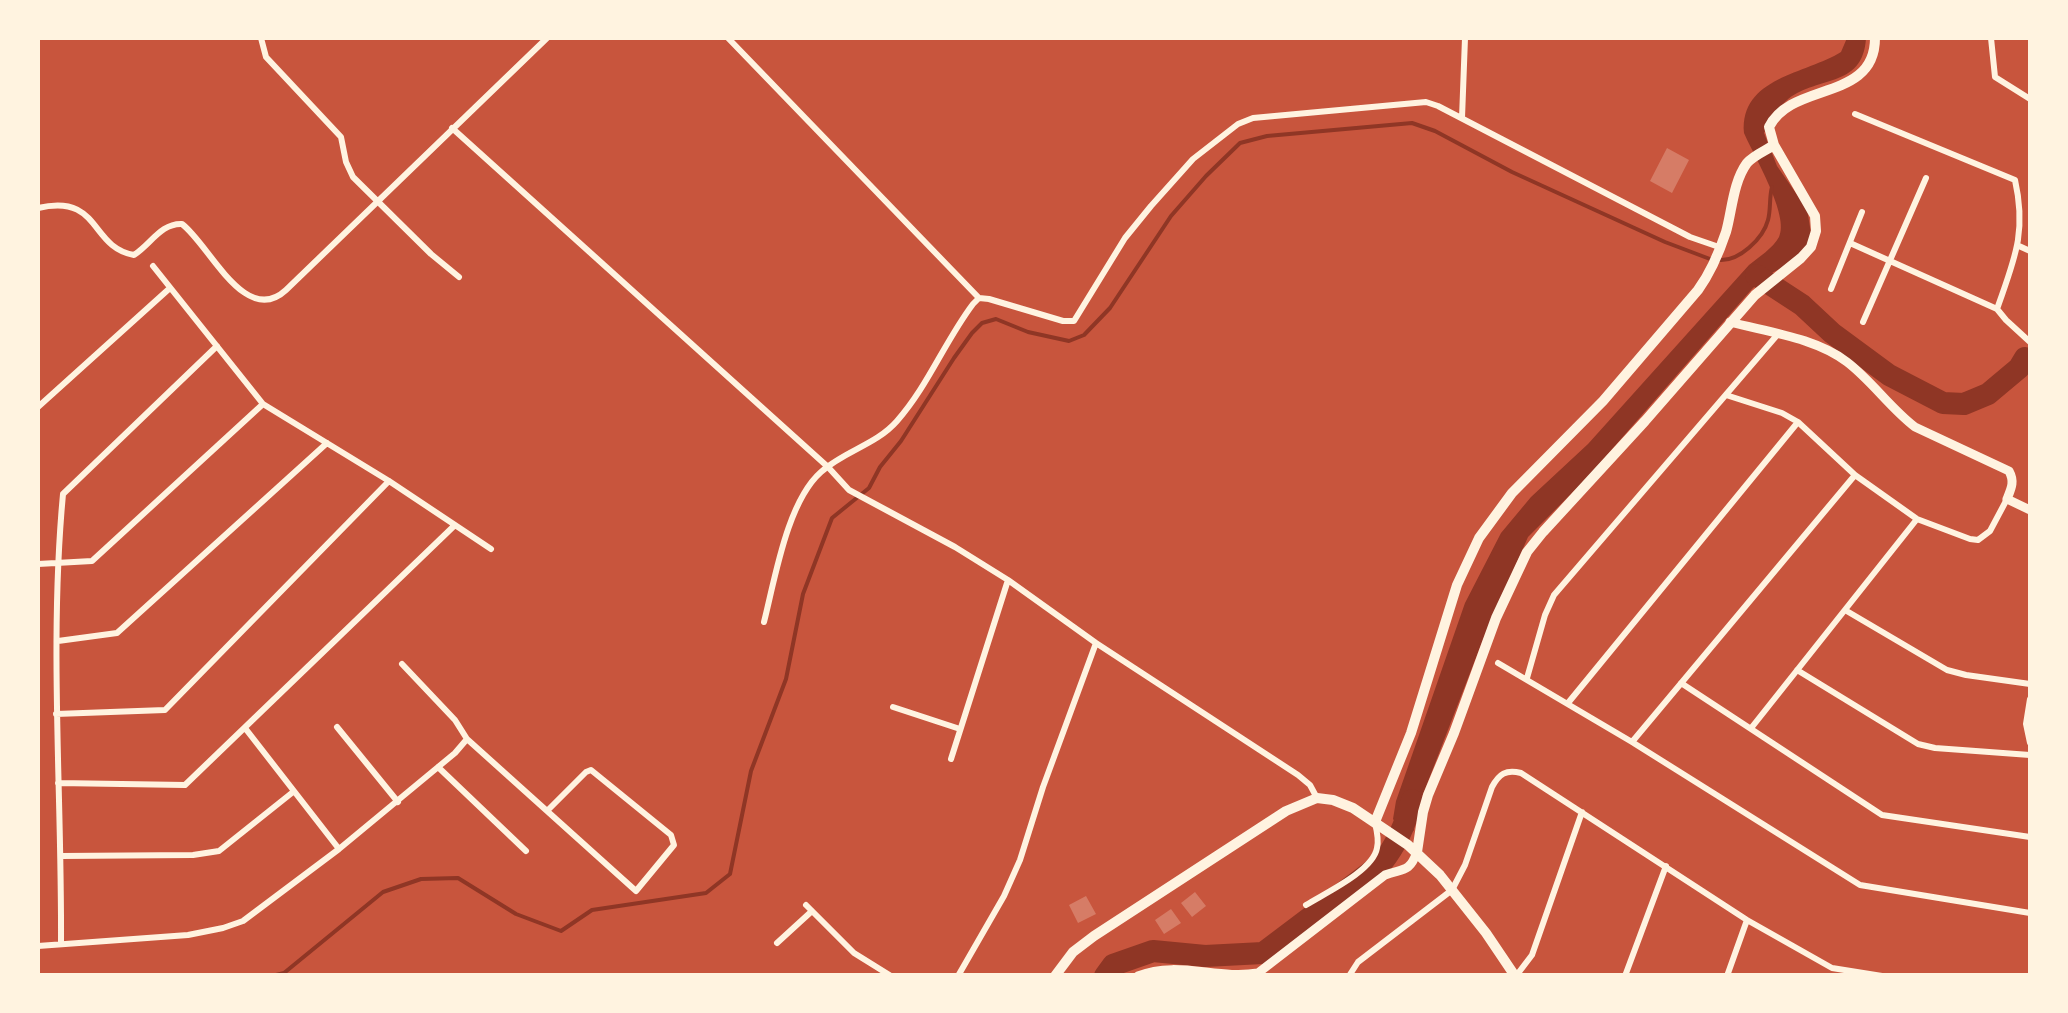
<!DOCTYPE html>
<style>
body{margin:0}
#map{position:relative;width:2068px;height:1013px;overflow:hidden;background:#c8553d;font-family:Arial,sans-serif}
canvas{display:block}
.frame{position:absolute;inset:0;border:40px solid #fff3e0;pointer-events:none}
</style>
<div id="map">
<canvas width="2068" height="1013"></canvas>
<div class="frame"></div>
</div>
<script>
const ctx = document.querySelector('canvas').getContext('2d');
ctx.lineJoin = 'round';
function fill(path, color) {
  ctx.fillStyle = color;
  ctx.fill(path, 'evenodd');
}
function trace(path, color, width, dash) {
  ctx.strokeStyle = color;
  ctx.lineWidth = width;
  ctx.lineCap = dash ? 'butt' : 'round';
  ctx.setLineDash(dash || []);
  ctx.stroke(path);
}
const water = new Path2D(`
 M1847,38H1866C1863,90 1814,75 1786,101C1777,109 1769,122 1764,133L1777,166L1807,209L1812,239L1799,259L1766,276L1752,289L1586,479L1528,537L1482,642L1422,797L1414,820V830L1411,833L1399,827L1393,819L1396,801L1465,603L1501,533L1531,497L1588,444L1749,265C1759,257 1773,248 1779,237C1790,216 1754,156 1744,133C1740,77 1806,74 1841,52Z`);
const stream = new Path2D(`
 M1720,260C1739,261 1763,239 1768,220C1771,209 1769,198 1772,187
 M272,976L284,973L383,892L421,879L458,878L516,914L561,931L592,910L706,893L730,874L751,771L786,679L803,594L832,518L869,488L880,467L901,441L954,358L972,333L982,323L996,319L1028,332L1069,341L1084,335L1110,308L1171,216L1206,176L1240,143L1267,136L1412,123L1435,131L1512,172L1665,242L1710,259`);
const river = new Path2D(`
 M1756,275L1802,305L1832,333L1889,375L1943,403L1964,404L1988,394L2019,368L2025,358
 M1105,976L1113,965L1153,951L1205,956L1263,953L1381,864C1397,844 1405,825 1412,800`);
const building = new Path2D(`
 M1667,148L1689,160L1672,193L1650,181Z
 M1195,892L1206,906L1192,917L1181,903Z
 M1086,896L1096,914L1078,923L1069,905Z
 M1171,909L1181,923L1164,934L1155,920Z`);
const minor = new Path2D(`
 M261,38L266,57L341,137L346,162L353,177L431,254L459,277
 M728,38L979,298
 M1991,38L1995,77L2030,99
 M1855,114L2015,180C2027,233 2014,260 1997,309L2006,320L2030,342
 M1462,118L1465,38
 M452,128L828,467L849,490L955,547L1008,580L1096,643L1298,775L1310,785L1317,798
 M38,208C101,193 89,247 134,255C151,244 161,223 182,224C209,244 245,328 286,290L547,38
 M1850,243L1997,309
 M2019,246L2030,251
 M153,266L263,404L389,481L491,549
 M1831,289L1862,212
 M1863,322L1926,178
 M1726,395L1782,413L1798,422L1855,475L1917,519L1970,539L1978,540L1990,531L2007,499
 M38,407L170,288
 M38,564L92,561L263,404
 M1845,610L1947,670L1966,675L2030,684
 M764,622C775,579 787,502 821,472C844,451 876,445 897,421C928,386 945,341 973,304L979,298L989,299L1063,321H1074L1125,238L1151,206L1193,159L1238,124L1253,118L1426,102L1438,106L1690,237L1719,247
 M58,641L117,633L327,443
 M1498,663L1632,742L1860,885L2030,913
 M1797,670L1918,744L1935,748L2030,755
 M1527,678L1545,615L1554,595L1778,334
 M1681,683L1882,815L2030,837
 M2030,699L2026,724L2030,743
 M1568,703L1798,422
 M893,707L960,729
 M56,714L165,710L389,481
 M337,727L398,802
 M1752,727L1917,519
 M245,728L339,849
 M467,739L636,891L674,845L671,835L591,770L586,772L547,811
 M1632,742L1855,475
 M951,759L1008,580
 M438,767L526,851
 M58,783L185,785L455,525
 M61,856L193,855L219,851L293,792
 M806,905L854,953L891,976
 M1306,905C1325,893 1373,871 1377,848C1379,840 1377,831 1375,823
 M777,943L812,911
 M61,944C62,794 49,644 63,494L217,346
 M38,946L188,935L223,928L243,921L339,849L455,753L467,739L455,720L402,664
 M958,976L1004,896L1020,860L1043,787L1096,643
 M1349,976L1358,962L1452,890L1465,865L1492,787C1499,774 1506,769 1521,773L1747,920L1832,968L1882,976
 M1516,976L1532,955L1582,812
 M1625,976L1666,866
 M1727,976L1747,920`);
const tertiary = new Path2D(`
 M1730,322C1768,332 1816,338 1847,362C1872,381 1890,408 1915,427L2009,471C2015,482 2011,489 2007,499L2030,510
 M1138,976C1178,960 1217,980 1258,973L1385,875C1402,868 1409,874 1417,852`);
const secondary = new Path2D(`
 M1375,822L1411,733L1457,585L1479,538L1512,493L1603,401L1698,290C1711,272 1719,253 1726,232C1732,211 1733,182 1747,163C1754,155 1765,151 1774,145
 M1417,852L1423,812L1428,795L1454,733L1496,618L1527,552L1543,532L1645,421L1755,295L1801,258L1811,247L1816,231L1815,216L1774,145L1769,127C1792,81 1875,102 1875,38
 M1055,976L1073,952L1094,936L1286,811L1317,798L1333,800L1353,808L1408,845L1440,875L1486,933L1515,976`);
fill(water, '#8f3625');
trace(stream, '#8f3625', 4);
trace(river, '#8f3625', 22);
fill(building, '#d67c66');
trace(minor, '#fff3e0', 6);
trace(tertiary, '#fff3e0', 9);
trace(secondary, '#fff3e0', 10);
</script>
